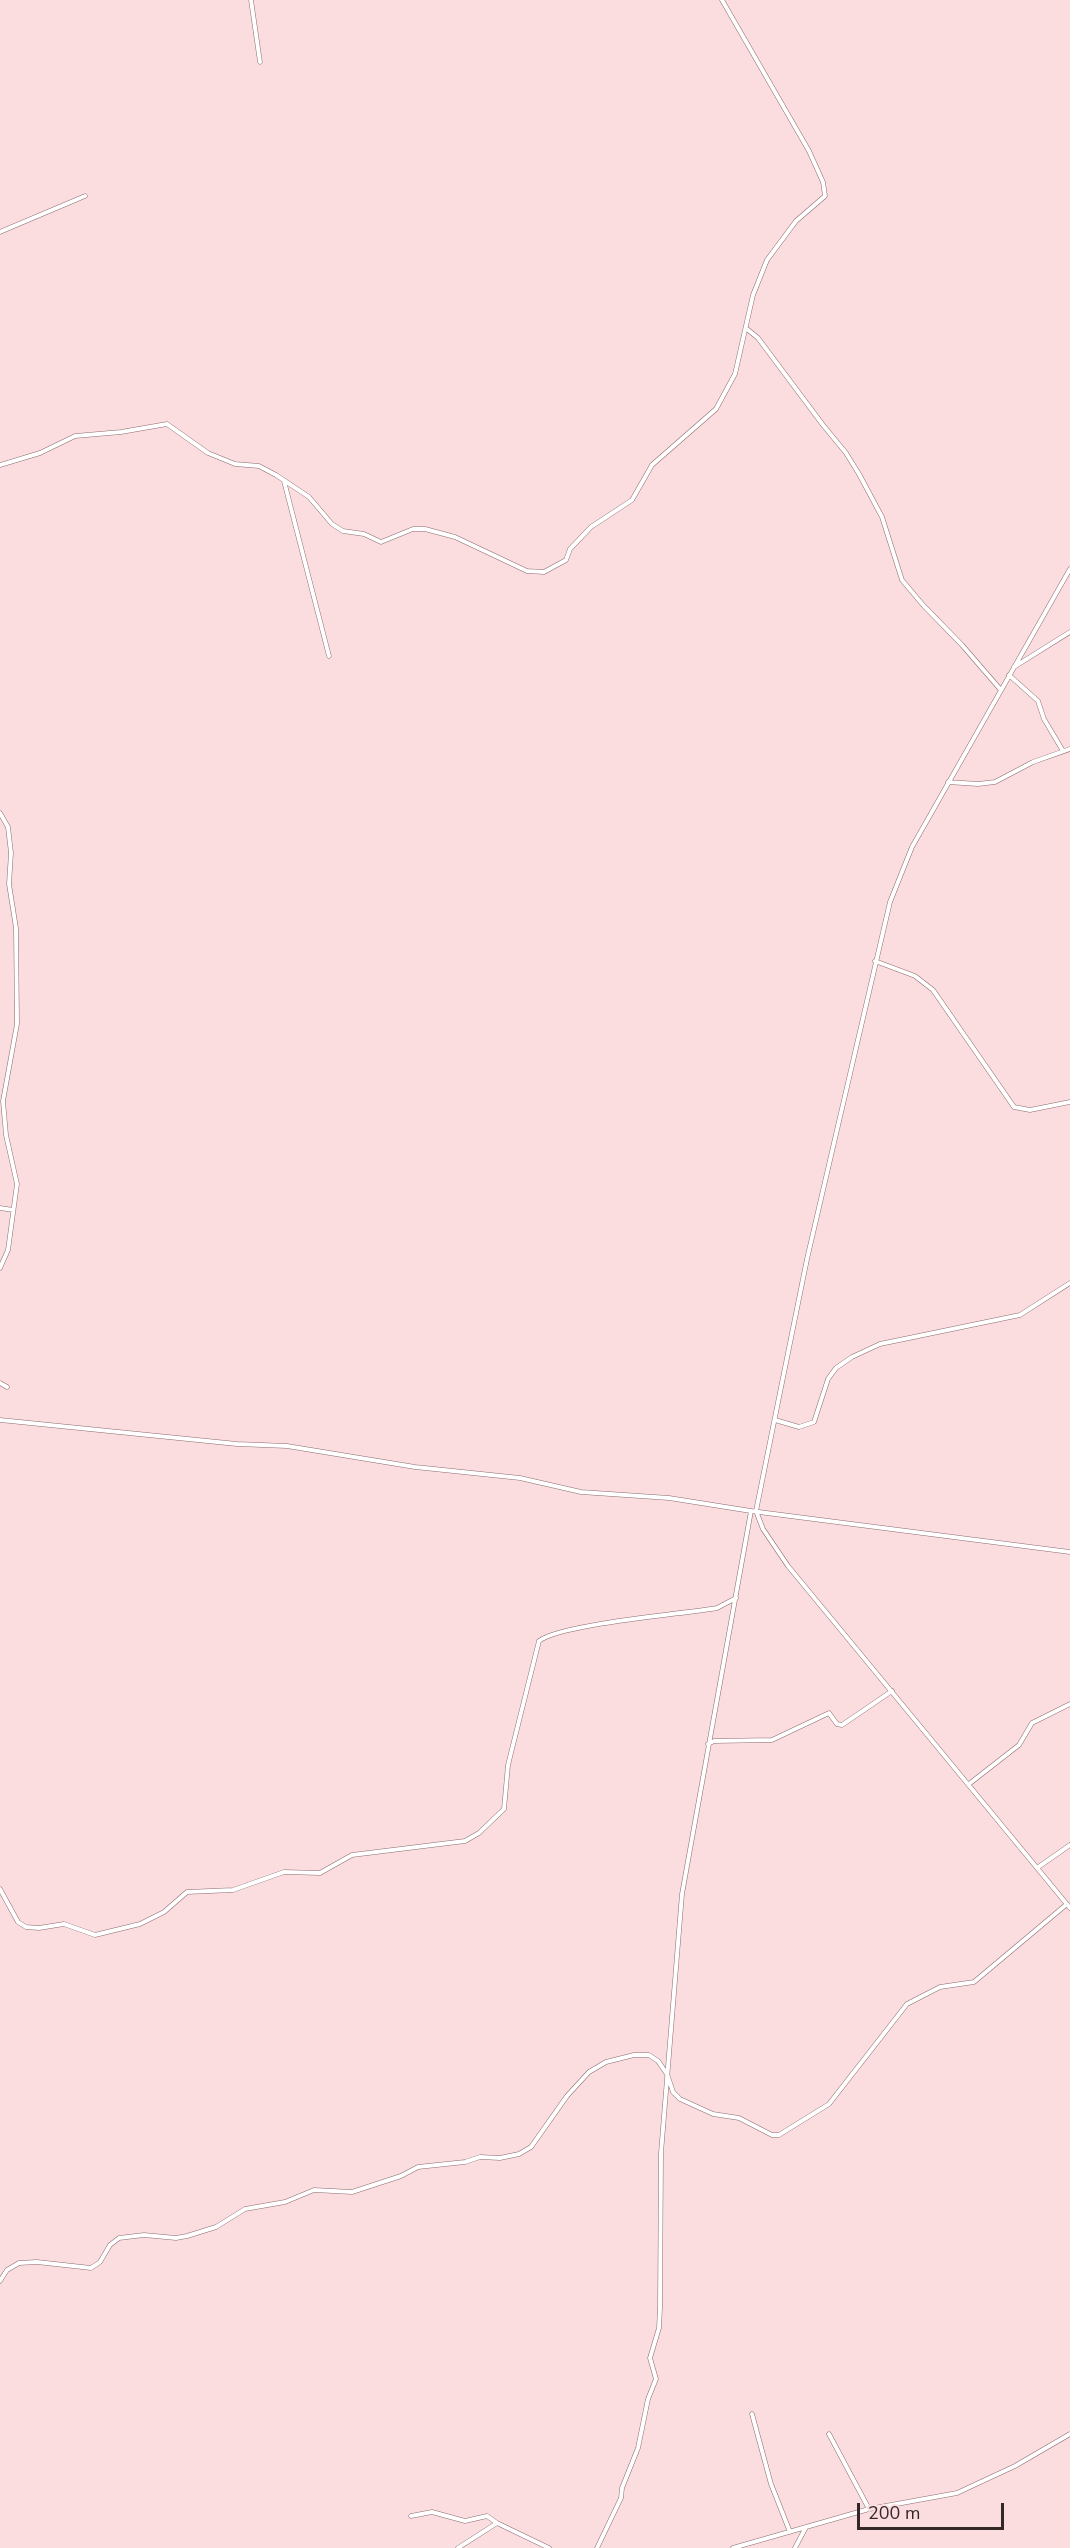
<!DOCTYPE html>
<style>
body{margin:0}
#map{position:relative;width:1070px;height:2548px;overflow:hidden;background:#fbdddf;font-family:"Nunito Sans",sans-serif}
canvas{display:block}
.scale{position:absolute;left:857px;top:2503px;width:147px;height:27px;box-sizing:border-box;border:3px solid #342728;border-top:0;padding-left:8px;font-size:18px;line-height:21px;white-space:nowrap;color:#342728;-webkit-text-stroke:4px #fbdddf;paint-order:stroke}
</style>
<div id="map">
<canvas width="1070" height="2548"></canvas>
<div class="scale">200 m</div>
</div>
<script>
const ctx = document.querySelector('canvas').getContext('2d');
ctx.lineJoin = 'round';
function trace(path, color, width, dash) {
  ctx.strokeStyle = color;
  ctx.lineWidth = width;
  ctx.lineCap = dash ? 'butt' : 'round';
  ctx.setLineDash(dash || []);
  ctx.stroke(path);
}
const minor = new Path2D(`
 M251,0L260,62
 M0,232L85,196
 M747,329L758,338L823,425L846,453L859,474L882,517L902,580L923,605L962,645L1000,689
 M0,465L40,453L75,436L121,432L167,424L208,453L235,464L259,466L276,475L309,497L332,524L343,531L364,534L381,542L413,529H425L455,537L527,571L544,572L566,560L570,549L591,527L632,500L652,465L716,409L735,374L753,295L767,260L796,221L825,196L823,182L809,151L722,0
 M284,481L329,656
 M1070,569L912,847L890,902L807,1259L756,1511L763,1529L788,1566L1070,1908
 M1014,667L1070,632
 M1009,675L1038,701L1044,719L1063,751
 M948,782L978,784L995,782L1033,762L1070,749
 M0,813L8,827L11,853L9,884L16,928L17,1024L3,1101L6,1135L17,1184L8,1250L0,1268
 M875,961L915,976L933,990L1014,1107L1030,1110L1070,1102
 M0,1208L13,1210
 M0,1383L7,1387
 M0,1420L237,1444L287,1446L415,1467L520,1478L581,1492L669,1498L751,1511L1070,1552
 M775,1420L799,1427L814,1422L828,1379L836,1368L852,1357L880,1344L1020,1315L1070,1283
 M708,1744L714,1741L772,1740L829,1713L837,1724L842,1725L892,1691
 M969,1784L1019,1745L1032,1723L1070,1704
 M1037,1868L1070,1845
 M0,1889L18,1922L26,1927L39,1928L64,1924L95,1935L140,1924L164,1912L187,1892L233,1890L284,1872L320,1873L352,1855L465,1841L479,1833L504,1809L508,1765L539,1641C561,1624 683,1614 717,1608L736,1598
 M0,2281L7,2270L19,2263L37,2262L91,2268L100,2262L110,2245L119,2238L144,2235L176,2238L187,2236L216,2227L245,2209L285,2202L314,2190L352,2192L401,2176L418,2167L465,2162L480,2157L500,2158L519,2154L531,2147L567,2096L589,2072L606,2062L634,2055H649L658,2061L667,2074L673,2092L680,2099L713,2114L739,2118L772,2135H779L829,2104L907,2004L940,1987L974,1982L1067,1904
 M752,2414L771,2484L790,2532
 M829,2434L869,2509
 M411,2516L432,2512L465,2521L487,2516L497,2523
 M458,2548L497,2523L549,2548
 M597,2548L621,2498L622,2488L638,2448L648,2399L656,2379L650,2358L659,2328L660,2308L661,2153L682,1894L751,1511
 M733,2548L869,2509L957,2493L1015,2466L1070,2434
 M795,2548L806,2527`);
trace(minor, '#8b6b6e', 5);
trace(minor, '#fff', 4);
</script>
